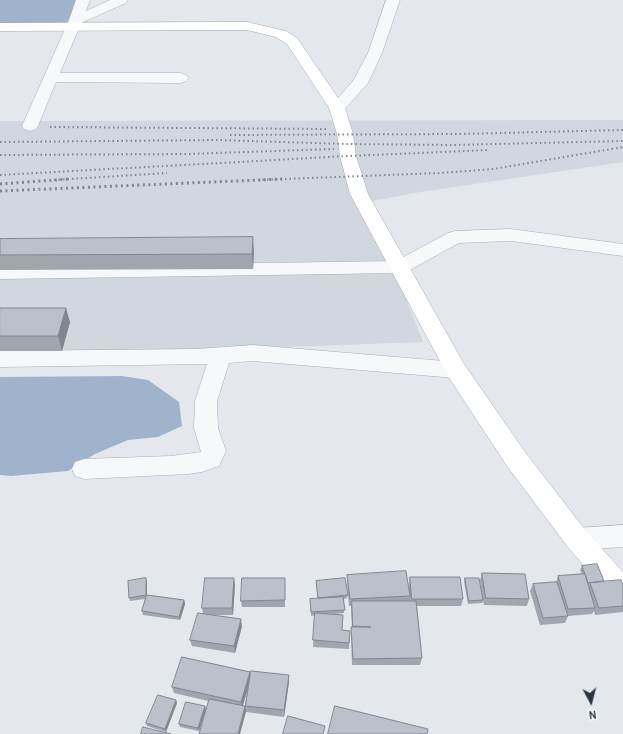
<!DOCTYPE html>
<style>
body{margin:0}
#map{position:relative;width:623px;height:734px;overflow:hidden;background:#e4e7ec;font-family:Karla,sans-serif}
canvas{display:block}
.north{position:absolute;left:571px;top:682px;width:40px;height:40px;-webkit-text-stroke:3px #f4f6f9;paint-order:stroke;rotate:173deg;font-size:11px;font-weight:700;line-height:16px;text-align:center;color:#2b3445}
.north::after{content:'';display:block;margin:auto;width:14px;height:18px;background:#2b3445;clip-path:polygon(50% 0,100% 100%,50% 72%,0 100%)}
</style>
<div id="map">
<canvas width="623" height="734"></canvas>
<div class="north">N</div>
</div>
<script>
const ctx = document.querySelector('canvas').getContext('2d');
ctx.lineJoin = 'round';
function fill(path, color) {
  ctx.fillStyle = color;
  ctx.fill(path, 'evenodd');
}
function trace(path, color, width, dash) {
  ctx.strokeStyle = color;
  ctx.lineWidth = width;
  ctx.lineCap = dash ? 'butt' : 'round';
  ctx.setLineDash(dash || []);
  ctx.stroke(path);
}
const built = new Path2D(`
 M623,120V162L414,193L368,202L423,342L229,349L0,360V121Z`);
const water = new Path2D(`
 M0,0H75L77,9L73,21L41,25L0,26Z
 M122,376L148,380L179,402L182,426L158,437L128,440L95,454L68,471L11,476L0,475V377Z`);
const minor = new Path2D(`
 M76,0H90L86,11L110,0H128L126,3L81,23L60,73H181L186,75L189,78L186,81L181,83L56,82L38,126L36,129L30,131L24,129L22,126L69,20Z
 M386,0H400L382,53L368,83L343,111L337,113L331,111L329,108L353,81L368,53Z
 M511,229L623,244V256L511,241L459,243L406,272L399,273L0,279V267L396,261L448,233L455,231Z
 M253,345L456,362L464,364L467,370L464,376L456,378L253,361L229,363L217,401L218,428L226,451L219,466L202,472L188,474L84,479L75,476L72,469L75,462L84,459L171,456L201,452L194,428L195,401L207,364L0,367V351L197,349Z
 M623,525V547L577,550L568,547L564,539L568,531L577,528Z`);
const major = new Path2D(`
 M247,22L286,31L297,38L345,108L353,134L356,156L368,194L464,364L525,452L586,531L623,572V603L613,600L568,547L507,466L448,376L350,194L340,156L337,134L329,108L287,44L276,37L247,30L0,31V23Z`);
const railFar1 = new Path2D(`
 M50,127L326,129
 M230,135L459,134L623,130
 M0,142L218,140L347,144L452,145L623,141
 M0,155L187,154L334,149
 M0,175L348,156L489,150
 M54,180L167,173
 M258,180L440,173L493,169L623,147`);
const rail = new Path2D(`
 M0,184L69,179
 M0,191L283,179`);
const wall = new Path2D(`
 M0,239L254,252L253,269L0,270Z
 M0,308L70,322L62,351H0Z
 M582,566L604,581L603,582L623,585V612L595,615L594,611L592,614L568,616L565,623L540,625L530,591L533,584L556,582L558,576L582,574L580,570Z
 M482,573L529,599L527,606L484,605L483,601L482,603L468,604L464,582L465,578L482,594L480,580Z
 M347,575L409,590V584L410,577L463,599L461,606H417L422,658L420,665H352L351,634L352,627L351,606H349L347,582Z
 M285,578V607H242L241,601Z
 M316,581L348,595L347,598L344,599V613L335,614L342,630L350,631L349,649L313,647L315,615L311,616L310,599H318Z
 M147,582V595L184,600L185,604L180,620L143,615L142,611L145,599L130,601L129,598Z
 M235,585L233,615H213L242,626L235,653L192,646L190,640L203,613L202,608Z
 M250,675H289V682L284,717L246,712L208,701L174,693L172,687ZM248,687L245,706H243Z
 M176,700L177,703L166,732L147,726L146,723Z
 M206,709L199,731L180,727L179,724Z`);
const shadedWall = new Path2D(`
 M253,237L254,252L253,269L252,254Z
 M66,308L70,322L62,351L58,336Z
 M146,578L147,582V599L146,595Z
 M234,578L235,585L233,615L232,608Z
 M184,600L185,604L180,620L179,617Z
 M241,619L242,626L235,653L234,646Z
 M250,672L251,678L242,708L241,702Z
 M289,675V682L284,717V710Z
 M176,700L177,703L166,732L165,729Z
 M205,706L206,709L199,731L198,728Z
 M245,706L246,712L240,734H238Z`);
const building = new Path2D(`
 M253,237L252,254L0,255V239Z
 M0,308H66L58,336H0Z
 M597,564L604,581L588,583L582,566Z
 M406,571L410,596L350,599L347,575Z
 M482,573L525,574L529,599L486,598Z
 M585,574L595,608L568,609L558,576Z
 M410,577H460L463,599H412Z
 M146,578V595L129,598L128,581Z
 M205,578H234L232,608H202Z
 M242,578H285V600L241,601Z
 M345,578L348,595L318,598L316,581Z
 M465,578H479L483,600L469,601Z
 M621,580L623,585V606L599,608L590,583Z
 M557,582L568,616L543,618L533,584Z
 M147,595L184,600L179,617L142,611Z
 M343,597L345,610L311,612L310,599Z
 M352,601H416L422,658L353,659L351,627H371L353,626Z
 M198,613L241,619L234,646L190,640Z
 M315,613L343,615L342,630L350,631L349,643L313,640Z
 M182,657L250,672L241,702L172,687Z
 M251,671L289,675L284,710L245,706L238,734H199L209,699L245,706Z
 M158,695L176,700L165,729L146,723Z
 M186,702L205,706L198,728L179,724Z
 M335,706L428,729L427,734H328Z
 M288,716L325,726L323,734H283Z
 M143,727L171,734H141Z`);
fill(built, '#d2d6de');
fill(water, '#9fb4cc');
trace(minor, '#a9aeb7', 1);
trace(major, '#a3abb8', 1);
fill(minor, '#f7f8fa');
fill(major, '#fff');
trace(railFar1, '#7d8696', 2, [1.5, 3]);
trace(rail, '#7d8696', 3, [2, 3.5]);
fill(wall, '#a1a5ae');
fill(shadedWall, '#83868d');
fill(building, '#bbc0ca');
trace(building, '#83868d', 1);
</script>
